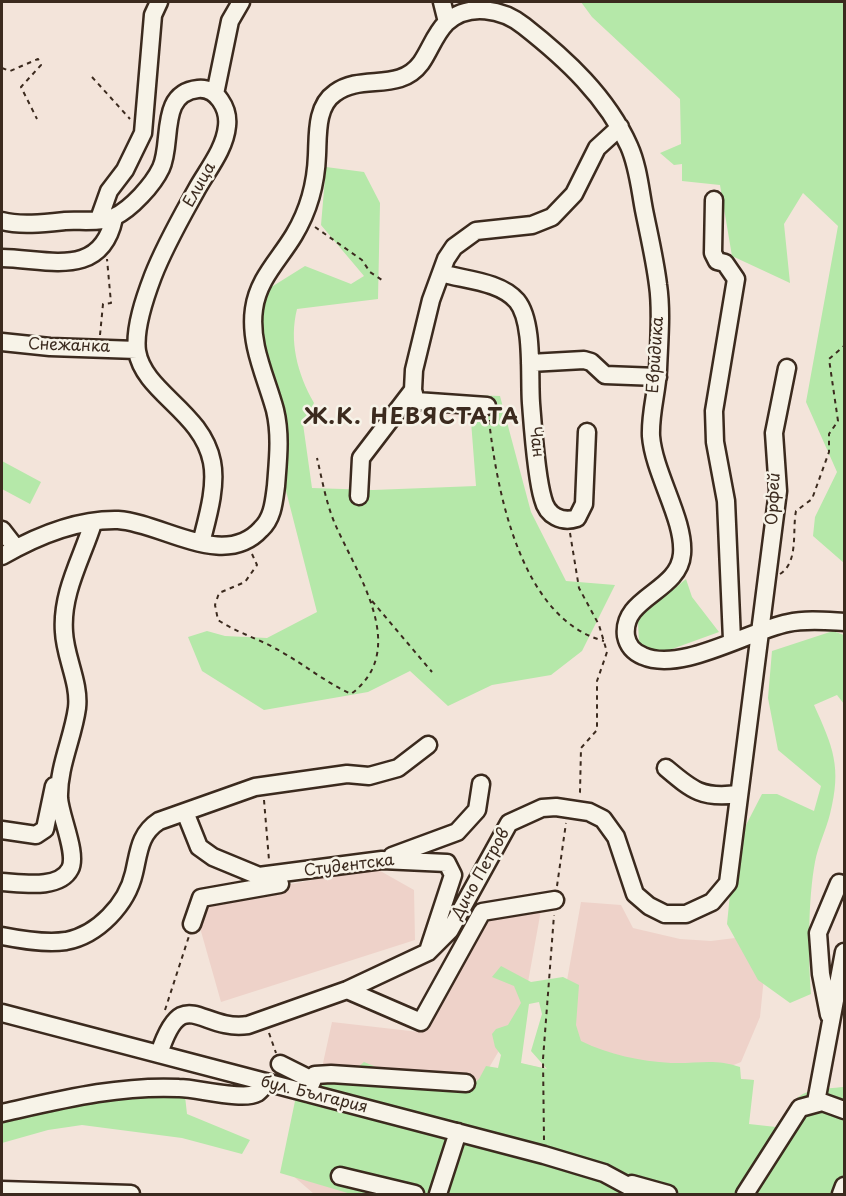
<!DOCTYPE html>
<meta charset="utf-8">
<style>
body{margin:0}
#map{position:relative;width:846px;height:1196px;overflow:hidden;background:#f3e4da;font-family:"Playpen Sans",sans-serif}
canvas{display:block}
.frame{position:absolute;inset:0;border:3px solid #3b2a1e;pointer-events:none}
</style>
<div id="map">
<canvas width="846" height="1196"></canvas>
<div class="frame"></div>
</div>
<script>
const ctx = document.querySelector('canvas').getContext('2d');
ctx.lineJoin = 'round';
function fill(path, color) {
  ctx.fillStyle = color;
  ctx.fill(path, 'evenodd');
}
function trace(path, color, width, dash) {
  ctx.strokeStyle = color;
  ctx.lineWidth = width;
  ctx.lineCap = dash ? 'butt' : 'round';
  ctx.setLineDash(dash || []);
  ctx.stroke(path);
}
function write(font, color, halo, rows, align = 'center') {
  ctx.font = font + ' "Playpen Sans",sans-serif';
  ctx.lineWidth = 5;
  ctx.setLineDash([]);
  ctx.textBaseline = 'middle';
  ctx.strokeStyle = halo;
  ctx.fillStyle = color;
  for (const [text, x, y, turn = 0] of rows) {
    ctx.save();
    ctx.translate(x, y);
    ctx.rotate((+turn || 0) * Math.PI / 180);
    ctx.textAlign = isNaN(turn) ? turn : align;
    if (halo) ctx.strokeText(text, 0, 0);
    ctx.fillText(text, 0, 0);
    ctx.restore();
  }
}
const built = new Path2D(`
 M375,868L414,890L415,940L221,1002L193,903Z
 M581,902L621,905L633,928L680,939L711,941L751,936L766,957L760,1017L741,1062L711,1074L697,1075L754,1080L732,1194H314L284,1168L481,1091L514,1062L553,1070L578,1049L566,986Z
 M541,910L523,1010L477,1088L320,1077L332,1022L419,1032L483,914Z`);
const green = new Path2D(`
 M581,2H844V563L813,536L815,517L837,472L806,402L838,226L803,193L784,224L790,283L732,256L720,185L682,181V164L674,165L660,153L681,144L680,99L592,17Z
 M326,167L364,172L380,203L378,299L297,309C289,341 297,373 314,403L303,424L312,488L373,490L476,486L469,395L500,396L531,512L566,581L615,585L582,651L551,675L492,685L448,706L410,671L368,692L264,710L202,671L188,637L207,631L225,636L267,638L317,612L285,487V423L260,346V318L265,291L305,266L351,284L364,276L321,225Z
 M2,461L41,482L30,504L2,489Z
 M686,579L692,597L719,632L661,653L648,650L639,643L638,622L642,615Z
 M833,631L844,635V704L837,695L814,705C833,747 842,767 830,814C826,830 818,846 815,862C808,899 808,957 811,994L790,1003L758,980L727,924L731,884L746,825L762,794H777L814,811L821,786L778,750L768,698L772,651Z
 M501,966L531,982L563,977L579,985L576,1025L581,1041C610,1055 639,1061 671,1063C697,1064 714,1058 740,1067L741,1079L754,1080L749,1124L776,1127C801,1089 799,1091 844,1087V1194H351L280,1173L295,1101L322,1080L357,1068L364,1062L388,1072L470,1087L479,1079L486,1066L498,1068L501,1055L495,1047L492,1034L496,1029L508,1025L521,1003L514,986L492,977ZM539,1002L542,1014L531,1051L547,1069L521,1063L529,1004Z
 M144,1095L185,1096L187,1114L250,1140L242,1154L182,1138L82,1125L48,1130L2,1143V1119Z`);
const path = new Path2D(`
 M2,68L10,71L38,59L41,65L21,87L37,119
 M92,77L130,119
 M315,227L362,260L370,272L385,282
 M100,335L103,304L111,303L107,259
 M489,420C497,492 521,619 604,641
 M570,533L579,588L599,625L607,652L597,681V730L581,748L580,792L577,796
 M252,554L257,565L245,582L219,593L215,605L218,620C237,633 260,639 280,651C305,665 325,682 351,694C410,650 358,576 335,524C326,503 322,479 317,458
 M780,574C799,562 792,531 796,511L812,499L829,452V434L838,421L829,359L844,346
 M372,601L432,672
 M264,800L269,860
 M557,886L566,823
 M165,1010L189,936
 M269,1033L276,1053
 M544,1140L543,1059L554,915`);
const minor = new Path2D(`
 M442,2L447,22
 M215,94L230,21L241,2
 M714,200L713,253L717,261L725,263L736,279L714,411L715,442L726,501L732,640
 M99,219L109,191L125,170L143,133L153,15L159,2
 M2,221C20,226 46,223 65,221C79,220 102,223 114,217C131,209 153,185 161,168C173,143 158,93 198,89C217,87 229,109 227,126C225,148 209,168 198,187C182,216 165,245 153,276C145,297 134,328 137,351C144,393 202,411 212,462C217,487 207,519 201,543
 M2,258C49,259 101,279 114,218
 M441,273C464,280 500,281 517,301C534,322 529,376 531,403C533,428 536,476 543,499C547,516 562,523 577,518L584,504L587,432
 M2,342L50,347L137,350
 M530,363L584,360L591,362L605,375L658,377
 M413,390L416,401L487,406
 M359,496L361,458L413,390L414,370L431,300L446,259L454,247L476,231L532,225L552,217L574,194L597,148L620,127
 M2,530L16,548
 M2,556C35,537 78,519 118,520C163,523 224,570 261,529C273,518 274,501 276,486C278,460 281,435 275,410C266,377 249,344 254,309C258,279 279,260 294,235C309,210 316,184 317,155C318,134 316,106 335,93C362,73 399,93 421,63C430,50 435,34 446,23C468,2 503,9 524,26C566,59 607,97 629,146C638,166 640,189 644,210C649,235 655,260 658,285C662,312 659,342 658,370C657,392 650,413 651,436C654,474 685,520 682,554C679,592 621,597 626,636C628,646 633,652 643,656C681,673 748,631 788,623C806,619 826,621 844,622
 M666,768C692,790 702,799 738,794
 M185,812L199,847L213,857L259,876L382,860L447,863L453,875L429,948
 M2,830L36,835L45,829L54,786
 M392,856L457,832L477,810L481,784
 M2,882C21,883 59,890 70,869C78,854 60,816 59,798C58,767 73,738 77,708C80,683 65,657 64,632C61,593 82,558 93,523
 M192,924L201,898L280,884
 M2,936C22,940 45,944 66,941C98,935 127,904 134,873C139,852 139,834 159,821L255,787L347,774L369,776L398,768L428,745
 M347,990L421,1022L482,912L555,900
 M2,1013L544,1155L604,1173L643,1194
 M829,1015L821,974L818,933L839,883
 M159,1054C183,981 200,1032 248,1025L347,990L428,952L450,930L509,823L542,808L556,807L589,812L603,819L616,837L635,894L649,906L665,914H686L712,902L728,883L778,491L774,433L787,368
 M280,1064L312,1080
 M307,1093L315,1075L331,1074L466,1083
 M816,1102L844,952
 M2,1113C60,1100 119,1085 179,1088C197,1088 243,1101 257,1093C260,1091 264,1086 267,1083
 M340,1176L415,1194
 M632,1184L668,1194
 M2,1190L131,1194
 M438,1194L458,1132
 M745,1194L800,1108L822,1102L844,1110
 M841,1194L844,1186`);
const streetNames = [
 ["Елица",200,185,-61],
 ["Снежанка",69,346,2],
 ["Евридика",656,355,-86],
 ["Чан",536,442,83],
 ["Орфей",774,499,-87],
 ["Студентска",349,866,-7],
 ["Дичо Петров",481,874,-61],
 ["бул. България",314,1095,14]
];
const districtNames = [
 ["Ж.К. НЕВЯСТАТА",412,418]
];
fill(built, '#eed2c9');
fill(green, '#b5e8a9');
trace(minor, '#3b2a1e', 21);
trace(path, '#3b2a1e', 2, [4.5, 4.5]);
trace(minor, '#f7f3e8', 16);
write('16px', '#3b2a1e', '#f7f3e8', streetNames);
ctx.letterSpacing = '1.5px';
write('bold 22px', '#3b2a1e', '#f7f3e8', districtNames);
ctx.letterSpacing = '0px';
</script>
